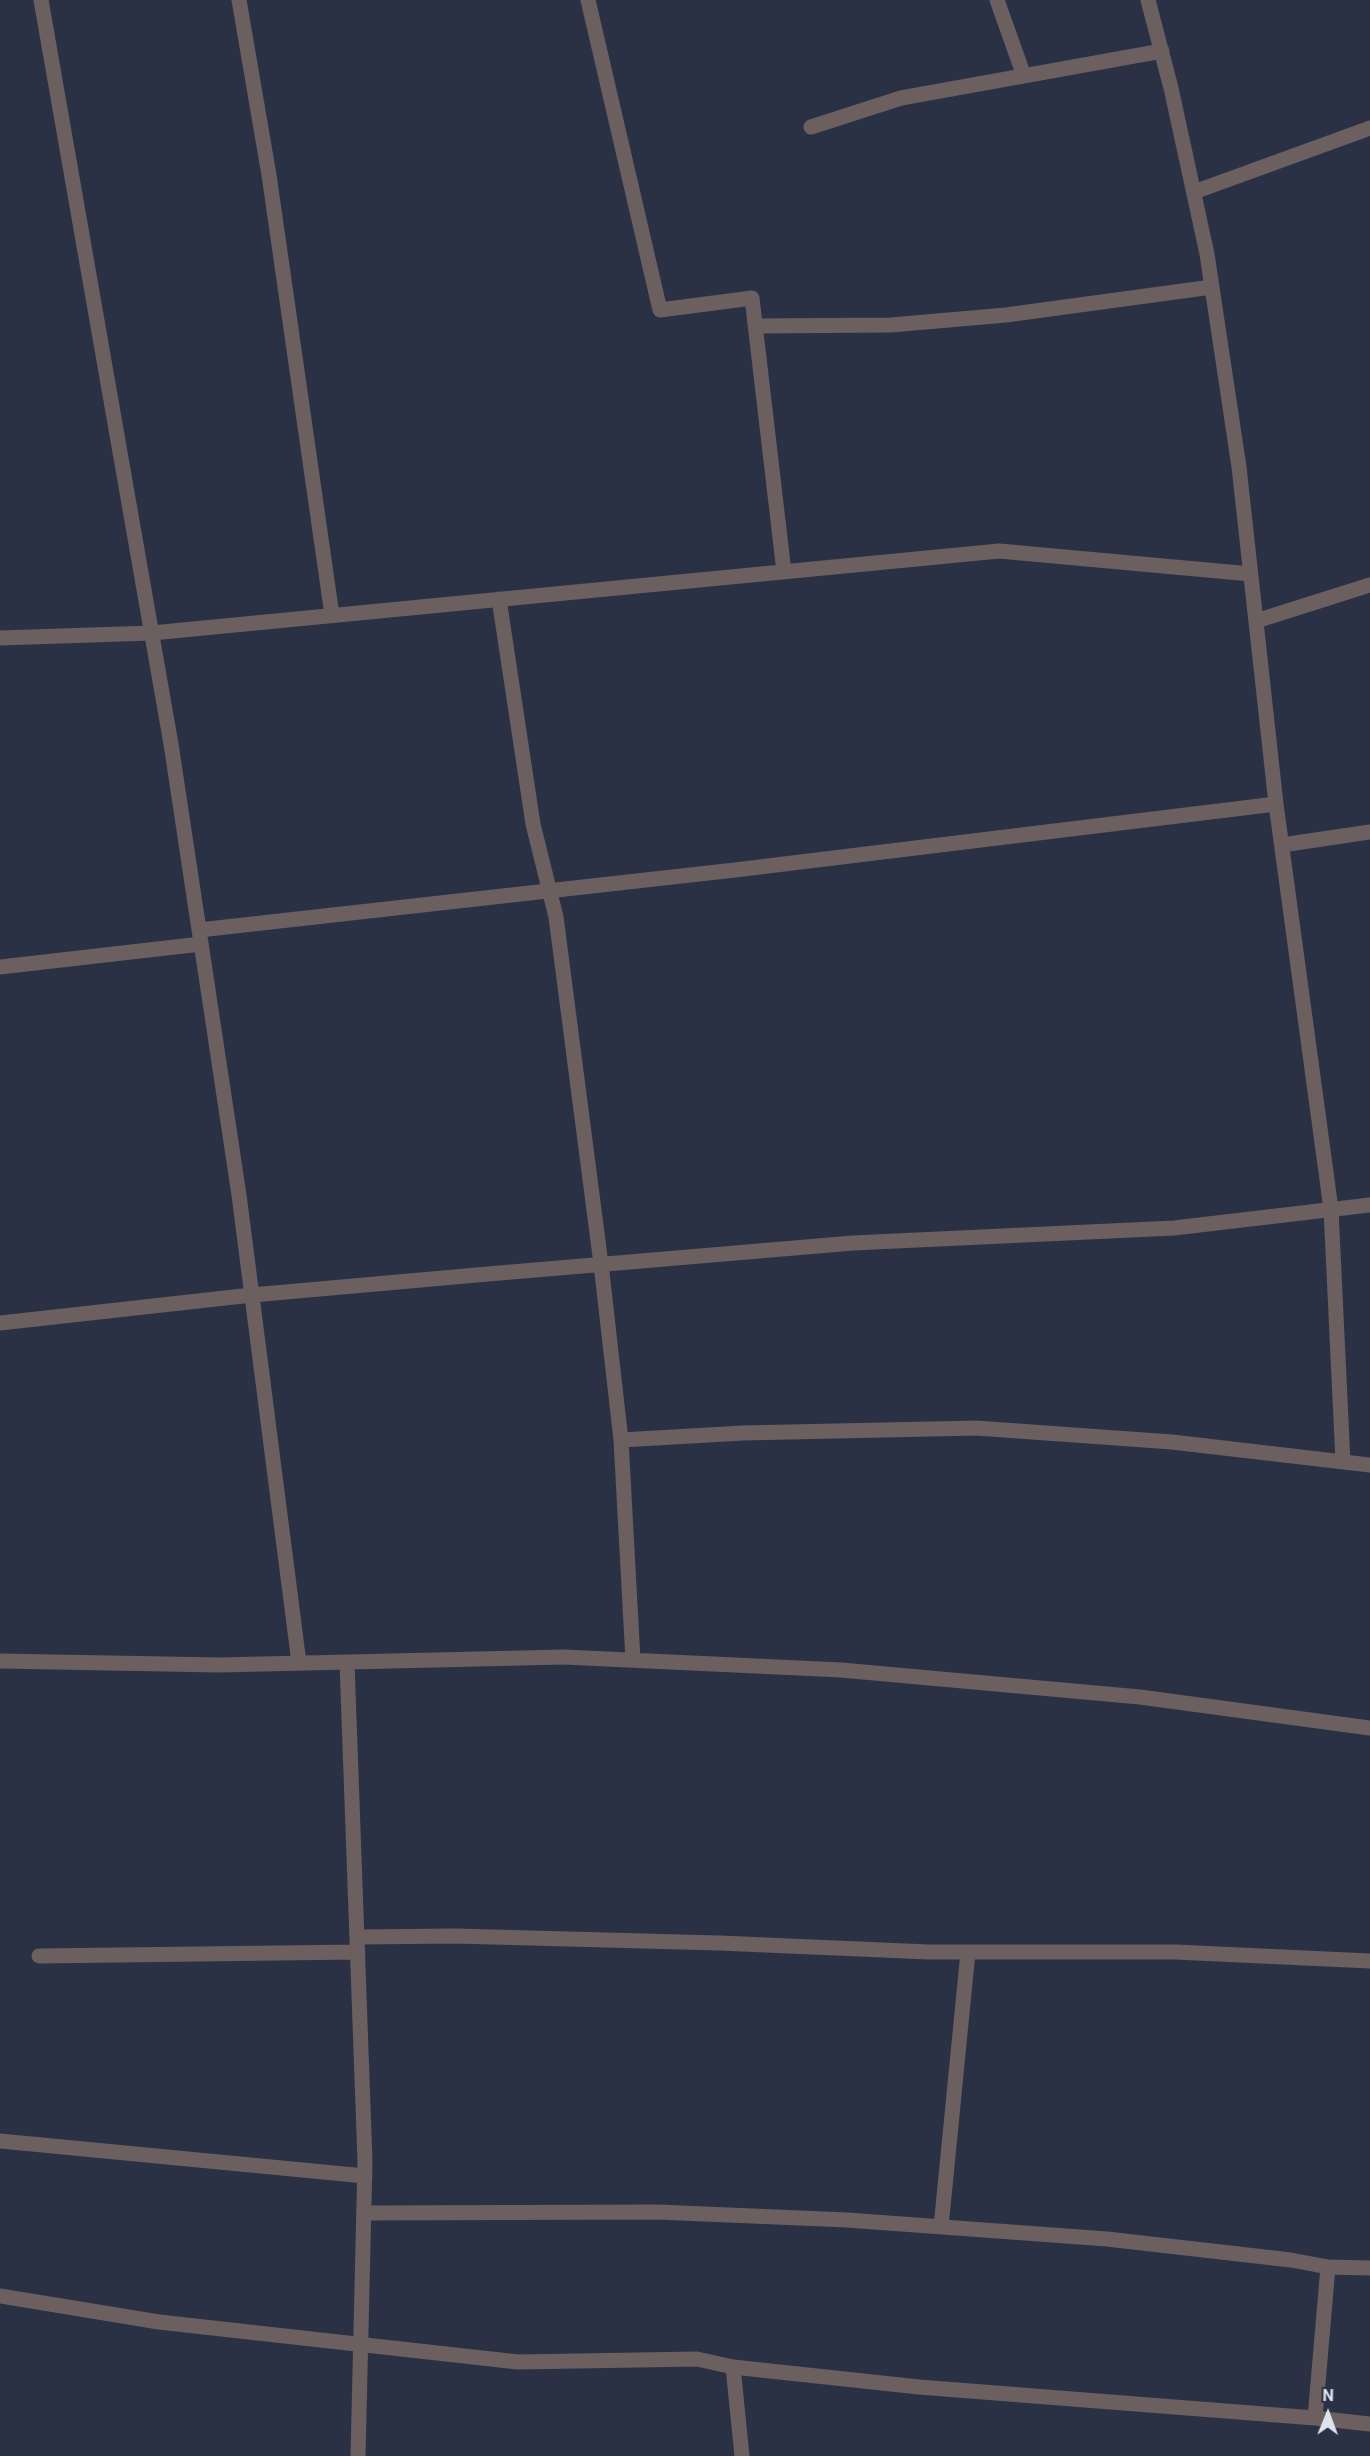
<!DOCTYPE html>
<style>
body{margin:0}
#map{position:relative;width:1370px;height:2456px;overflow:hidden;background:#2a3145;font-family:Roboto,sans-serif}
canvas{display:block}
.north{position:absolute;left:1298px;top:2384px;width:60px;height:60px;-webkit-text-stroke:4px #2a3145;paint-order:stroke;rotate:1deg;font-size:16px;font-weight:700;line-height:24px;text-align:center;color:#dee3f0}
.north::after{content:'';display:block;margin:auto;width:21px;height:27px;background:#dee3f0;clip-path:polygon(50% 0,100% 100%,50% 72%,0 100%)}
</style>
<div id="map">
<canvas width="1370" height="2456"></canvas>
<div class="north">N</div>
</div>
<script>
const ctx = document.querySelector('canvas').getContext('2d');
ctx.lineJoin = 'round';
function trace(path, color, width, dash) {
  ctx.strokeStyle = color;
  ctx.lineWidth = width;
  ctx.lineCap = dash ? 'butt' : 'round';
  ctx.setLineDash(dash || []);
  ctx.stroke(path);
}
const minor = new Path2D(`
 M41,0L171,744L239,1195L299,1663
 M239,0L269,175L332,615
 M588,0L660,310L752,298L784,572
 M997,0L1024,76
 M1148,0L1171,88L1207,254L1239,467L1276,804L1331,1209L1343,1462
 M811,127L901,98L1162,51
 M1194,192L1370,128
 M757,326L891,325L1006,315L1212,287
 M499,599L533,824L556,917L601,1264L621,1440L633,1660
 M1256,621L1370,585
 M0,638L152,633L999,551L1251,574
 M1282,845L1370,832
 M199,930L735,870L1276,804
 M0,967L201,944
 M0,1323L252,1295L488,1274L853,1243L1174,1228L1370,1205
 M621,1440L743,1433L976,1428L1172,1442L1370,1465
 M0,1661L219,1665L564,1657L841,1670L1140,1697L1370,1728
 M347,1663L365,2161L358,2456
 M358,1937L455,1936L719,1943L929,1952H1175L1370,1961
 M39,1956L358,1952
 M0,2141L365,2176
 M364,2213L658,2212L847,2220L1107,2239L1291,2260L1328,2267L1370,2268
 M941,2227L968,1952
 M0,2296L159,2322L518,2362L697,2359L733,2367L919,2387L1315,2418L1370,2424
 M733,2367L742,2456
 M1315,2418L1328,2267`);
trace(minor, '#6c5f5f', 15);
</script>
